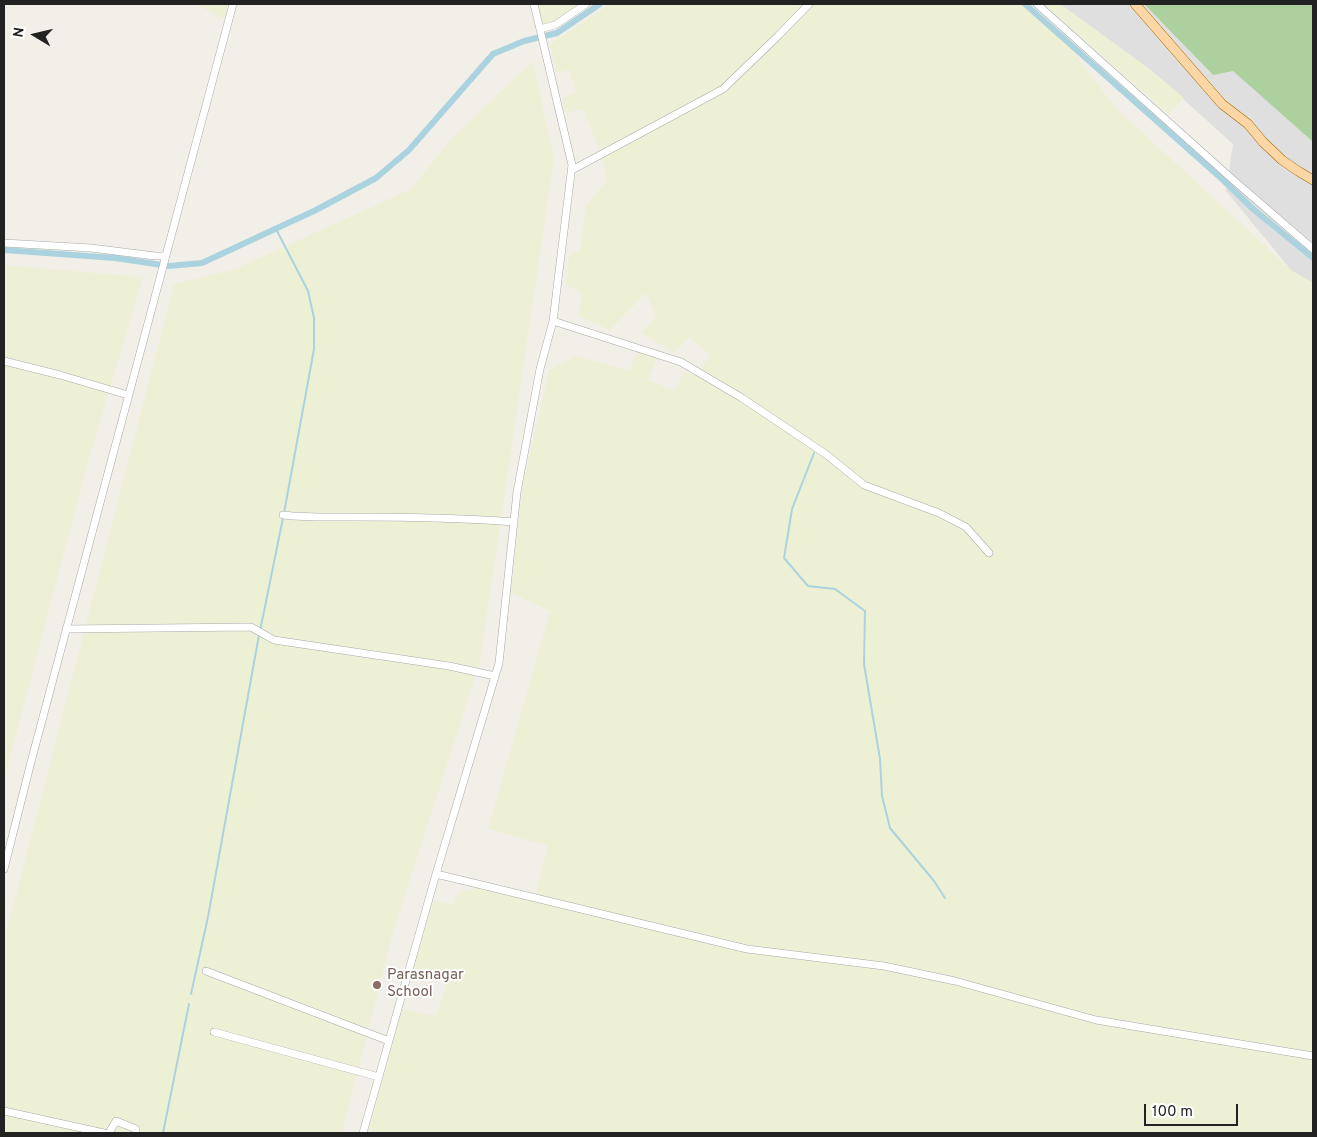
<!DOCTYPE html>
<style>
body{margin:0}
#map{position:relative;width:1317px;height:1137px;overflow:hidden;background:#f2efe9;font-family:Overpass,sans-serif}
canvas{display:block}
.frame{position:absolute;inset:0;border:5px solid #222;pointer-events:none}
.north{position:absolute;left:10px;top:10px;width:50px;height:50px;-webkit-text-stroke:4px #fff;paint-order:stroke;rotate:279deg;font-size:14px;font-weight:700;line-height:20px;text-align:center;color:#222}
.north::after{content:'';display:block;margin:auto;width:18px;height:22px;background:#222;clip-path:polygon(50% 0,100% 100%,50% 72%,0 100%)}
.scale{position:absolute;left:1144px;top:1104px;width:94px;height:22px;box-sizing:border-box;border:2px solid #222;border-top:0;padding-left:6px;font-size:15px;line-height:18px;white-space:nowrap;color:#222;-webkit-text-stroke:4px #fff;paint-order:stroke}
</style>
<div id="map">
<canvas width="1317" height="1137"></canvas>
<div class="frame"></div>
<div class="north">N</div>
<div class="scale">100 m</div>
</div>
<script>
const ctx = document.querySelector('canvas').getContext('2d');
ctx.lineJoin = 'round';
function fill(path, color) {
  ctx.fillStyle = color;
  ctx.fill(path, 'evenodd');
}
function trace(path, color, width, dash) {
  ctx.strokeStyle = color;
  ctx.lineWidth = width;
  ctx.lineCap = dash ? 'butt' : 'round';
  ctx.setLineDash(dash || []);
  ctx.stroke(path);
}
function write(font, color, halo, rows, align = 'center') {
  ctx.font = font + ' Overpass,sans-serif';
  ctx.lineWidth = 4;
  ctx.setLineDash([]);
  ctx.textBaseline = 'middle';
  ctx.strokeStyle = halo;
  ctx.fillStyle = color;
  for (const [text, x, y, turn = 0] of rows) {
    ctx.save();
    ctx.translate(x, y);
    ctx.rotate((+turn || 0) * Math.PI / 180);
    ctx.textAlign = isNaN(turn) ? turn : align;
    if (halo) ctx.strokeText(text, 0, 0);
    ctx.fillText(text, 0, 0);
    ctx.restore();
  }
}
const residential = new Path2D(`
 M1060,4H1144L1213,75L1233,70L1313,142V283L1292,271L1226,191L1233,144L1152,71Z`);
const farmland = new Path2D(`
 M196,4H228L224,18L217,16Z
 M538,4H578L552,22L543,24Z
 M610,4H1028L1055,28L1114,106L1292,271L1313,283V1133H368L402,1009L436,1016L447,983L413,967L434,900L453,905L458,893L475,888L534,901L548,846L488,829L550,611L511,593L522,488L549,370L577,356L629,371L638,351L657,358L648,380L675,391L684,372L696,376L710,355L689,337L675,353L641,333L656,316L646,293L610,330L578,316L582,293L566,285L569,255L580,250L586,205L607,180L601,153L583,109L565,113L562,99L576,92L569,70L556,73L550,44Z
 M1043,4H1060L1152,71L1184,98L1169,115Z
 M533,61L554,159L480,662L393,933L342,1133H4V941L174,284L235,269L411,189L451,139Z
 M4,265L143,277L89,459L4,780Z`);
const forest = new Path2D(`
 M1144,4H1313V142L1233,71L1213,75Z`);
const stream = new Path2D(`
 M276,229L308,291L314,318V349L284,513
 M814,453L792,509L784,558L808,586L835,589L865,611L864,664L880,759L882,796L890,828L934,881L945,898
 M260,631L283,518
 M191,994L208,917L259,635
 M163,1133L189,1004`);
const canal = new Path2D(`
 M1025,4L1222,179L1253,209L1313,258
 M4,250L115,258L169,266L202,263L316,210L376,178L409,150L493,54L524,41L557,33L600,4`);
const minor = new Path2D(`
 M1037,4L1231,178L1313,249
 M540,29L555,25L586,4
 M572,170L723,89L778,36L809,4
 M4,243L91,248L155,256H166
 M553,321L681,362L742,398L827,455L864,485L939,513L966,527L989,553
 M4,361L60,375L128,395
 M283,515C308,518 331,517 356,517C409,517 462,518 514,522
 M66,629L251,627L274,640L449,666L495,676
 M4,869L31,762L233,4
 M436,874L747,949L884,966L955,981L1096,1020L1313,1056
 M206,971L389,1041
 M214,1032L379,1077
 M4,1111L104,1133
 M109,1133L116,1121L136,1129V1133
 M363,1133L436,874L499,663L517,492L540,369L553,321L572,165L534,4`);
const major = new Path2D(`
 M1135,4L1222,104L1248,124L1263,142L1282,160L1298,171L1313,180`);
const markers = [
 [377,985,5,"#8d6e63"]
];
const educationNames = [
 ["Parasnagar",387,976],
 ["School",387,993]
];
fill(residential, '#e0dfdf');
fill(farmland, '#eef0d5');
fill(forest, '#add19e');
trace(stream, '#aad3df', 2);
trace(canal, '#aad3df', 6);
trace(minor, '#a9a9a9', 8);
trace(major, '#a06b00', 10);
trace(minor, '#fff', 7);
trace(major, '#fcd6a4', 9);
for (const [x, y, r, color] of markers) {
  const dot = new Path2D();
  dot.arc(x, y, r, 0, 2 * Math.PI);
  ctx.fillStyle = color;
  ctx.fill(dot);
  trace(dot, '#fff', 2);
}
write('15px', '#785e54', '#fff', educationNames, 'left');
</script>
